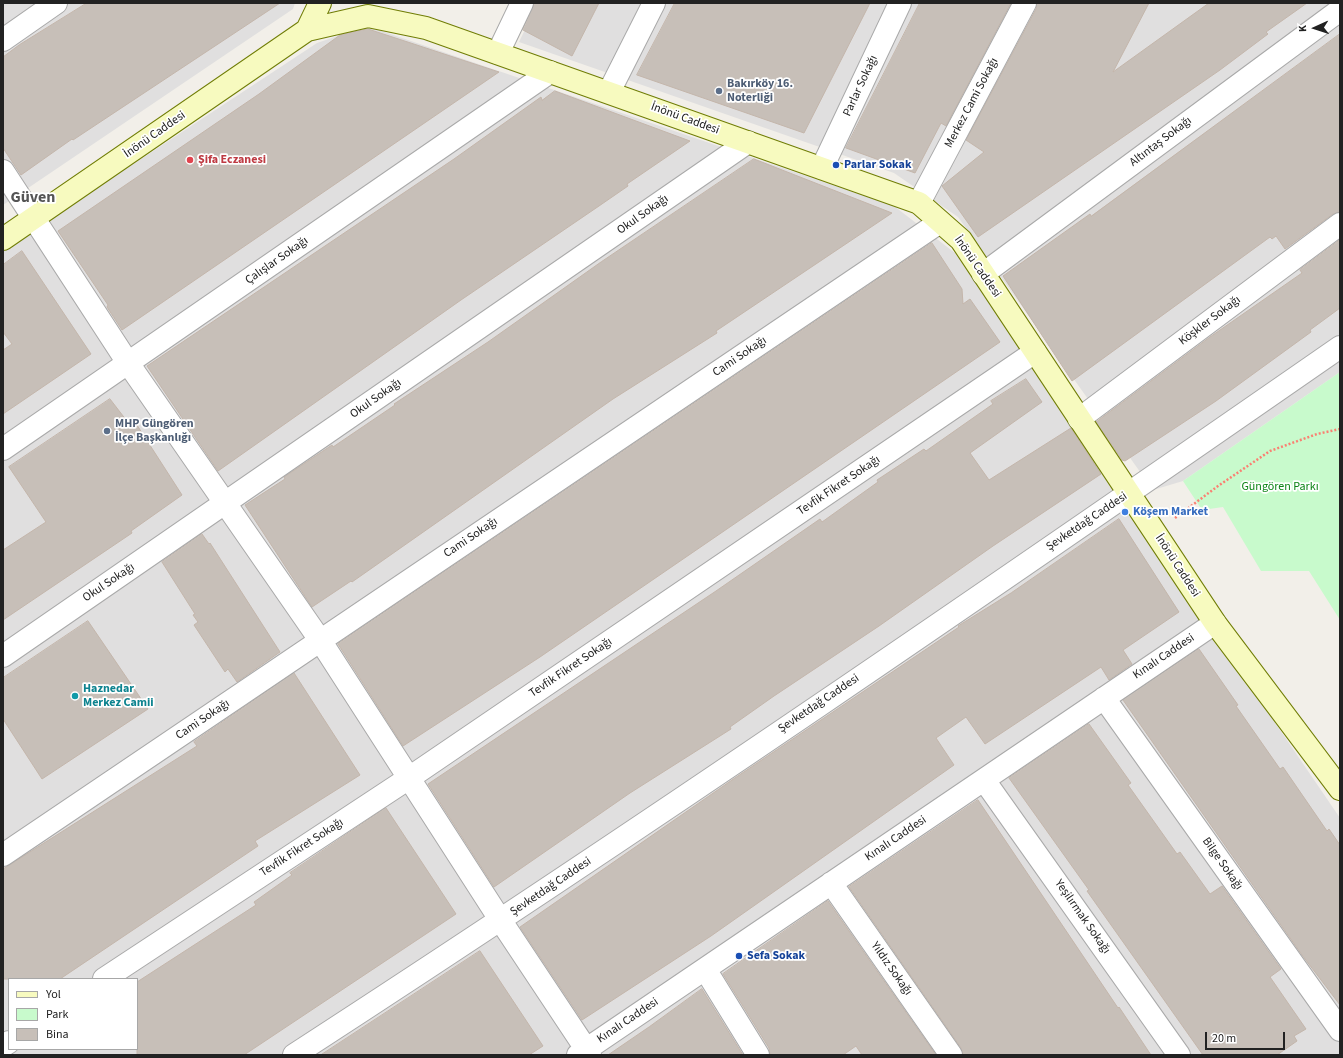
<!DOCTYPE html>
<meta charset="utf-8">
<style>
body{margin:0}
#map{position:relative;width:1343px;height:1058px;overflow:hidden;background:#f2efe9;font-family:"Source Sans 3",sans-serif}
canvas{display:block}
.frame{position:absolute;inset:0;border:4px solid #222;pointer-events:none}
.legend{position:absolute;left:8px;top:978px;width:130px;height:72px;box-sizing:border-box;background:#fff;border:1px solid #a7a7a7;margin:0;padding:5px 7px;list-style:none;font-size:12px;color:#222}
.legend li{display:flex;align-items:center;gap:8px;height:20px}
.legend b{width:20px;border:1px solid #a7a7a7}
.north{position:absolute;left:1295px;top:8px;width:40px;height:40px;-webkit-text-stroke:3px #fff;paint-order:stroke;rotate:267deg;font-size:11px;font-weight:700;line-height:16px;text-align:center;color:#222}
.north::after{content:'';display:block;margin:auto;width:14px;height:18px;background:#222;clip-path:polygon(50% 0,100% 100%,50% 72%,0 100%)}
.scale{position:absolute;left:1205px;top:1032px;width:80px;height:18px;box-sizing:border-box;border:2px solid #222;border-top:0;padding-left:5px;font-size:12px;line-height:14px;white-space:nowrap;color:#222;-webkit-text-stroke:3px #fff;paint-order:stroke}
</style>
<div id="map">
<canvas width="1343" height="1058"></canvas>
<div class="frame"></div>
<ul class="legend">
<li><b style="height:5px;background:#f7fabf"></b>Yol</li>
<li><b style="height:11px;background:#c8facc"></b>Park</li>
<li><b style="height:11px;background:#c7bfb8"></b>Bina</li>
</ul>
<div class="north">K</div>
<div class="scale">20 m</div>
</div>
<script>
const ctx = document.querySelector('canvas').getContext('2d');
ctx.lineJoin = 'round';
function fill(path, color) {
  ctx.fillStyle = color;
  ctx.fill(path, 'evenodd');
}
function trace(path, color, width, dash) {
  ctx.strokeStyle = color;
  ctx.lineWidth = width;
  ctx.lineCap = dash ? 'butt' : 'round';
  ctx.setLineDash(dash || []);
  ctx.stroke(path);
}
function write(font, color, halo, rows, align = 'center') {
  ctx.font = font + ' "Source Sans 3",sans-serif';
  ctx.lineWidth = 3.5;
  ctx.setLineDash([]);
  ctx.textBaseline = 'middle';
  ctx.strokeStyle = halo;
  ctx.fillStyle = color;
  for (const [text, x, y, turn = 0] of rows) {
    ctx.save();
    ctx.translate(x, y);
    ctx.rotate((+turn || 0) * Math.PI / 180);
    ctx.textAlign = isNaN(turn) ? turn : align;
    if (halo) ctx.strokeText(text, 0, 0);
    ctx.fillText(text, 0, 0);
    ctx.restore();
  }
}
const residential = new Path2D(`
 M3,3H295L293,9L3,205Z
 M538,3H1340V372L1183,481L1153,490L958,217L894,173L519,42Z
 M367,26L894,206L955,253L1340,818V1055H3V250L317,43ZM9,979H137V1049H9Z`);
const park = new Path2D(`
 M1340,372V620L1309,571H1261L1223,507L1202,510L1183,481Z`);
const building = new Path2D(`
 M87,3H280L73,140L72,139L21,175L3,148V57L19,45Z
 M534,3H599L572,56L523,30Z
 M675,3H870L804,133L637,75Z
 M920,3H1011L946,126L941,123L915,173L846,148Z
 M1037,3H1149L1113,72L1209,3H1307L1266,32L1268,34L1220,70L978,237L942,186L984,152L966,140L1036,9Z
 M368,29L499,72L122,330L107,307L108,305L58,231L259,94L340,35Z
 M1340,34V212L1333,214L1285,249L1276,236L1272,239L1270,237L1072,381L1003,276L1090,214L1091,216Z
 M555,91L690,141L627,184L628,186L599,206L461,300L218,471L147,366L454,159L541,97L542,100Z
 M754,159L892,213L716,331L717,333L613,399L352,582L351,581L312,607L245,505L285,479L284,477L332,445L333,447L395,405L394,404L488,342L601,262Z
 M1340,240V308L1310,330L1311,332L1216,401L1125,461L1122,460L1096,422L1210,337L1302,273L1300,270Z
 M932,243L962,289L963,304L970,299L1000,342L540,657L403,746L338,644Z
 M22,251L91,354L3,414V350L12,344L3,332V265Z
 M1026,379L1042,402L970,453L989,480L1071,428L1101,474L993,546L879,626L774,696L730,727L731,729L630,793L494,887L428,784L716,591L820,519L822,522L878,482L877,480L924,449L926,451L993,404L991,401Z
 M110,399L130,425L135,422L182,495L131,531L132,533L3,620V550L46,522L9,467Z
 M1119,519L1179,612L1123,650L1132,664L1109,680L1101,667L985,744L966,717L936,738L954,765L711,936L582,1020L520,927L732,780L959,627L958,626L1011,593Z
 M202,534L209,544L210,543L280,652L237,682L228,669L225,672L194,625L198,622L193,615L195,614L162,562Z
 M88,621L148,709L42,779L3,719V678Z
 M1199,649L1238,705L1236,706L1280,769L1283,767L1327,831L1329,829L1340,845V1005L1302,955L1123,700Z
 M294,673L360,775L255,841L258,846L60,979H3V869L197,746L194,742Z
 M1089,724L1131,783L1128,785L1177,854L1180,852L1210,894L1222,886L1281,969L1270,977L1306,1029L1294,1036L1297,1041L1277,1055H1203L1087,891L1089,890L1009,778Z
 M978,800L1118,1008L1119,1007L1151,1055H963L961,1048L849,887Z
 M386,808L456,914L244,1055H137V982L256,905L254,902L292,875L290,873Z
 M828,901L936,1055H862L856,1046L843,1055H770L769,1048L723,974Z
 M480,951L543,1046L529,1055H321Z
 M702,989L743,1055H608L649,1027Z`);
const path = new Path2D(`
 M1175,518L1218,486L1270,451L1317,434L1340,429`);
const street = new Path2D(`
 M3,40L56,3
 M498,53L522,3
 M609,92L654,3
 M822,168L900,3
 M3,171L128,363L320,640L501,921L590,1055
 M919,203L1025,3
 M983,274L1340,10
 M1079,419L1340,224
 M3,449L550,72
 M3,656L748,142
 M1104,698L1340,1030
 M984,780L1179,1055
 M3,855L940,222
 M831,883L951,1055
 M705,969L758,1055
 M104,979L409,778L1035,352
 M3,1046L9,1042
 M294,1055C647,826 994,587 1340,347
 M578,1055L1215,623`);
const secondary = new Path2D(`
 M307,30L320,3
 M3,239L307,30L368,16L426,28L919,203L961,240L1215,623L1340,789`);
const markers = [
 [719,91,4,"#5c6f8a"],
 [190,160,4,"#e0444e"],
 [836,165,4,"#1a4fb4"],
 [107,431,4,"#5c6f8a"],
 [1125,512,4,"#3f7fe0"],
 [75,696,4,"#0f9aa8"],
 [739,956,4,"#1a4fb4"]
];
const serviceNames = [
 ["Bakırköy 16.",727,84],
 ["Noterliği",727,98],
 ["MHP Güngören",115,424],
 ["İlçe Başkanlığı",115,438]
];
const streetNames = [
 ["Parlar Sokağı",861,86,-65],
 ["Merkez Cami Sokağı",972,103,-62],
 ["İnönü Caddesi",685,119,20],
 ["İnönü Caddesi",155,135,-35],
 ["Altıntaş Sokağı",1161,142,-37],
 ["Okul Sokağı",643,215,-35],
 ["Çalışlar Sokağı",277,261,-35],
 ["İnönü Caddesi",977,267,55],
 ["Köşkler Sokağı",1210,321,-37],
 ["Cami Sokağı",740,357,-34],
 ["Okul Sokağı",376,399,-35],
 ["Tevfik Fikret Sokağı",839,486,-34],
 ["Şevketdağ Caddesi",1087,522,-34],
 ["Cami Sokağı",471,538,-34],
 ["İnönü Caddesi",1177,566,57],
 ["Okul Sokağı",109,583,-34],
 ["Kınalı Caddesi",1164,657,-34],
 ["Tevfik Fikret Sokağı",571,668,-34],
 ["Şevketdağ Caddesi",819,704,-34],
 ["Cami Sokağı",203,720,-34],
 ["Kınalı Caddesi",896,839,-34],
 ["Tevfik Fikret Sokağı",302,848,-33],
 ["Bilge Sokağı",1222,864,55],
 ["Şevketdağ Caddesi",551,887,-34],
 ["Yeşilırmak Sokağı",1082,917,55],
 ["Yıldız Sokağı",891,969,55],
 ["Kınalı Caddesi",628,1021,-34]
];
const healthNames = [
 ["Şifa Eczanesi",198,160]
];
const transitNames = [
 ["Parlar Sokak",844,165],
 ["Sefa Sokak",747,956]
];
const parkNames = [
 ["Güngören Parkı",1280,487]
];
const shopNames = [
 ["Köşem Market",1133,512]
];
const cultureNames = [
 ["Haznedar",83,689],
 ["Merkez Camii",83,703]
];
const districtNames = [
 ["Güven",33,198]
];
fill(residential, '#e0dfdf');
fill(park, '#c8facc');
fill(building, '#c7bfb8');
trace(building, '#c4b6ab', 1);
trace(street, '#a9a9a9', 24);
trace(secondary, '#707d05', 24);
trace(path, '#fa8072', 2.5, [2, 2]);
trace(street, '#fff', 22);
trace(secondary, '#f7fabf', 22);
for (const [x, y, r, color] of markers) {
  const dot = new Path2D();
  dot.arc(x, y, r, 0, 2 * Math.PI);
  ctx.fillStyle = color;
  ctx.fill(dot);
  trace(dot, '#fff', 1.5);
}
write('bold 12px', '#4e5e75', '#fff', serviceNames, 'left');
write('12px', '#222', '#fff', streetNames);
write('bold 12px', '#be3a42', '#fff', healthNames, 'left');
write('bold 12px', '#164399', '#fff', transitNames, 'left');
write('12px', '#0c8416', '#fff', parkNames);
write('bold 12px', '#366cbe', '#fff', shopNames, 'left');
write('bold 12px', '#0d838f', '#fff', cultureNames, 'left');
write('bold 16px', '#555', '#fff', districtNames);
</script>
